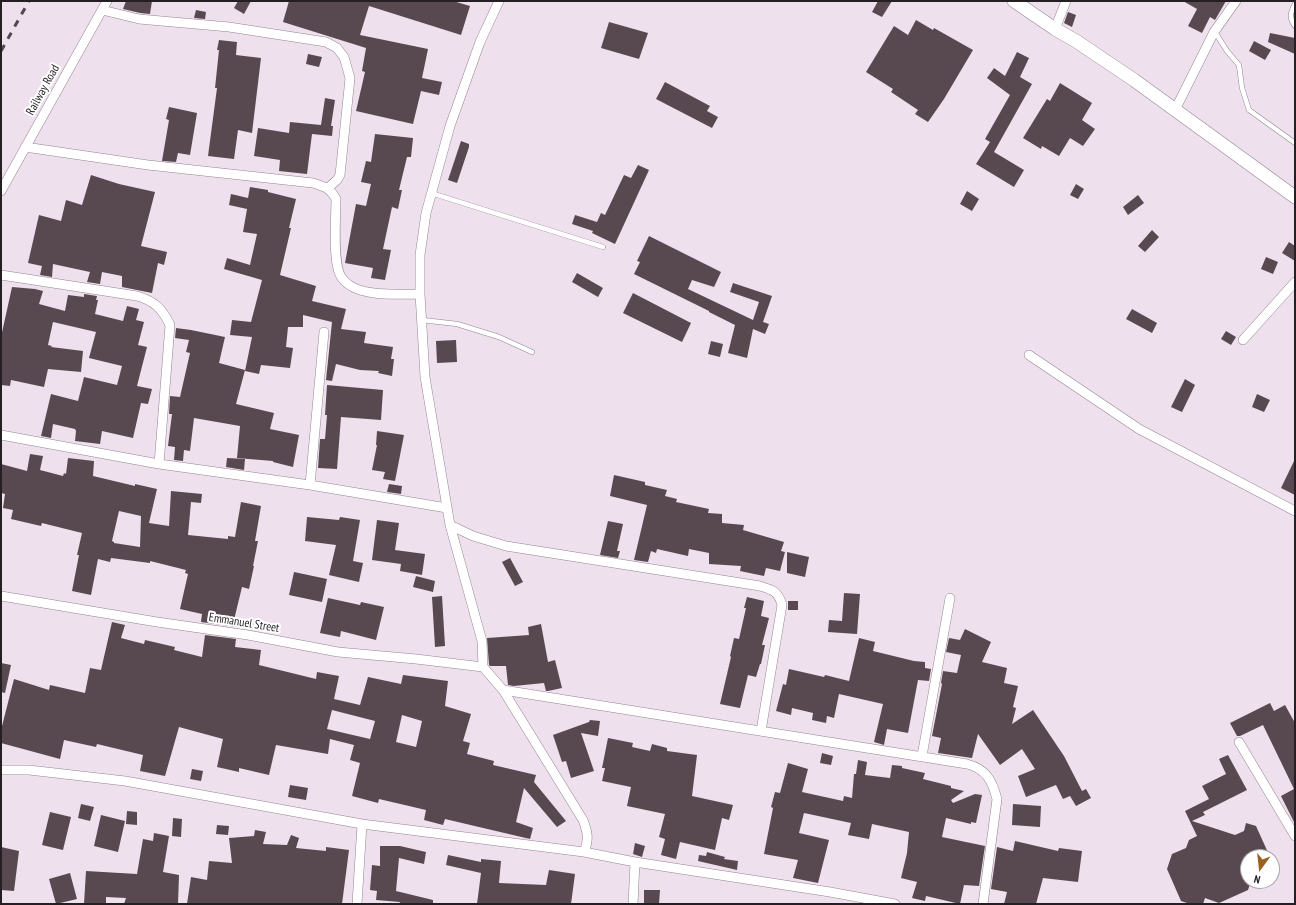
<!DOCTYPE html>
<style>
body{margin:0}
#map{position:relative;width:1296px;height:905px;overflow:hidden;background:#efe0ee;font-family:"PT Sans Narrow",sans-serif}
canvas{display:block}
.frame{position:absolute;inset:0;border:2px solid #251f24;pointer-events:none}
.north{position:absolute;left:1240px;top:849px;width:40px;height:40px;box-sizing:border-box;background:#fff;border:1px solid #a8a5a7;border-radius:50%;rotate:195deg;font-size:11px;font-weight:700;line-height:16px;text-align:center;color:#251f24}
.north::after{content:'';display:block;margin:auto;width:14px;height:18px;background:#9b621f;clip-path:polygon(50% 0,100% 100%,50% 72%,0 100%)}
</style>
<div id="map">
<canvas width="1296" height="905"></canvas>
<div class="frame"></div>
<div class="north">N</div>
</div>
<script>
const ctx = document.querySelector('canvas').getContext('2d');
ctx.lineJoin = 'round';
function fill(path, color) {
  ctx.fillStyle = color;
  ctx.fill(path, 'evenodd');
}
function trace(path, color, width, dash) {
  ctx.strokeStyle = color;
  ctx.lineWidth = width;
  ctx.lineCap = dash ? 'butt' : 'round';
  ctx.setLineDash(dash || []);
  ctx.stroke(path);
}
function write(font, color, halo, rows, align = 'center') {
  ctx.font = font + ' "PT Sans Narrow",sans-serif';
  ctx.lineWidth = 4;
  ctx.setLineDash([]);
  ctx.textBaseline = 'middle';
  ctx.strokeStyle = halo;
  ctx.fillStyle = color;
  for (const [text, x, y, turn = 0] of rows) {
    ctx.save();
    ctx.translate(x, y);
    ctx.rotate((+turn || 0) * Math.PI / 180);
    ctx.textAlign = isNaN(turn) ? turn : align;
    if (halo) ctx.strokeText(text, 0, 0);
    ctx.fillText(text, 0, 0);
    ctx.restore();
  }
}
const building = new Path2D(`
 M126,1H152L150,14L140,13L123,9Z
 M238,1H251L244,14L234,8Z
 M289,1H453L470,6L461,35L369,6L360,35L428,49L422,78L442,82L439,95L421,91L413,124L356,111L365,72L362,71L366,48L283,22Z
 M878,1H892L882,17L872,12Z
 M1183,1H1226L1215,20L1210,17L1202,33L1188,26L1197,9Z
 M196,10L206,12L205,19L194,18Z
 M1068,12L1076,15L1072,27L1064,23Z
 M916,20L933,30L934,28L973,50L944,99L928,122L915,114L918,110L891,92L893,89L866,72L894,26L908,35Z
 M609,22L648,33L639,59L601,48Z
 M1270,33L1295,38V54L1268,42Z
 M219,40L237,42L236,55L261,58L252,133L238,130L234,159L208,156L217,88H215L219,50H217Z
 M1254,41L1271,50L1265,60L1249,51Z
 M1017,52L1029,58L1020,77L1032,84L994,152L1024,170L1014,187L976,164L990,142L985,139L1010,95L987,78L994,68L1005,76Z
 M308,54L322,57L319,67L306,64Z
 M665,82L710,106L707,111L718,117L712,128L656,99Z
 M1060,83L1092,103L1082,120L1095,129L1083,146L1070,138L1059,156L1042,146L1041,149L1023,138L1047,99L1050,101Z
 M325,98L335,100L331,126H333L332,136L312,134L307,174L279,171L280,160L254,156L258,128L289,133L290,122L321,125Z
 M169,107L197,113L190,155L178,153L176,162L162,161L169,120L166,119Z
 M375,134L413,138L411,157H407L399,190H402L398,209L392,207L383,249L391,250L385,280L371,278L373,268L345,263L356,204L366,206L371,184L361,182L366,161L371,162Z
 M461,141L469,144V147L457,183L448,180Z
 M638,165L649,170L615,244L592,233L593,231L572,224L575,215L597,222L601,213L605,215L624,175L631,178Z
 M91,175L119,184L155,192L141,246L167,252L164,265L158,263L152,293L122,287V276L102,272L100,284L87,282L90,272L53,264L52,277L40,275L42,266L28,263L39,215L61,221L66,200L82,205Z
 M1076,184L1084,189L1078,199L1070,195Z
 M250,187L268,190V192L296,199L289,228H291L280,275L316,286L312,301L346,309L341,329L366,332L364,343L393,347L391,359H394L392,376L378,373L379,371L360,370L336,364L332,381L326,380L332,322L303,315V327H288L286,347L293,348L290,368L261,365L259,374L245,371L252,337L230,335L232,320L251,322L262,280L224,269L227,258L250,265L257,234L243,232L247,209L229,205L231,194L248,198Z
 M967,191L979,199L972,211L960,204Z
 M1138,195L1144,203L1128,215L1123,207Z
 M1152,230L1159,237L1145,252L1138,246Z
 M649,236L721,272L714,287L692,280L688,289L753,320L759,302L730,292L733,283L772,296L763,322L769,324L765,334L753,329L747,358L728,353L735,325L709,312V311L634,274L640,262L637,261Z
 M1289,242L1295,246V261L1282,253Z
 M1266,257L1278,262L1273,274L1261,269Z
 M577,273L603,288L598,297L572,282Z
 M12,287L35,289L43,291L39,304L65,311L68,295L84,297V294L97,296L96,300H98L95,314L123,321L127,306L139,309L136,320L144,322L138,345L147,347L137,386L152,389L148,404L141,403L133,438L102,431L100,444L75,441L76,431L75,429L53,424L51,438L41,436L51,394L78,401L84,377L117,385L122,366L89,358L96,332L53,322L48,345L52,346L51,347L83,351L81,372L48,369L44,387L11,380L10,386L1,385V337Z
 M633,293L691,323L682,342L623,313Z
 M1132,309L1157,323L1152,333L1126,319Z
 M176,328L191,330L225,337L219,363L245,370L236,404L274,413L270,429L299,435L293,467L273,462V461L237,458L240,426L194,418L190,451L184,450L183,461L174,460L175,447L168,446L172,414H169L170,396L180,397L190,353L186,352L189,340L175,338Z
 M1226,331L1236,337L1231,345L1221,339Z
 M456,340L457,362L437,363L436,341Z
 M711,341L723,344L720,357L708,354Z
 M1185,379L1195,385L1182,412L1171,407Z
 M327,385L383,390L381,420L341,417L337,469L318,468L320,439H325L327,415H325Z
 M1257,394L1270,400L1264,412L1252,407Z
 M377,431L404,435L395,481L383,479L385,472L372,470L377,445H376Z
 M30,454L43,456L40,470L63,476L64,473L66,474L68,458L94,461L93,476L135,486V484L157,489L149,523L169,526L171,491L202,494L201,503L191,502L188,535L228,539V536L235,537L241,502L261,506L255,541H258L253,566H254L249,589L242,587L234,620H237V627L201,622L202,614L180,609L188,574L185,573L186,570L150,561V563L111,558L110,562L98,559L91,595L72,591L79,555H77L82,533L42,523L41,526L11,519L13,510L3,508L5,494L1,493V464L27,471ZM119,511L141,516L140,547L114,543V542L112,541Z
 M227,458L245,459L244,470L226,467Z
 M1295,459V495L1281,488Z
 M614,475L645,482V485L667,490L665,496L677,499L676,502L709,509L708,513L722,514V523L744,525L743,530L784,542L781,551L785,552L780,571L766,568L764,576L740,571L741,566L709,564V553L689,549L688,556L657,549L656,553L651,551L648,562L634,560L647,505L610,496Z
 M389,484L402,486L401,494L387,492Z
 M307,517L339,520L340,517L360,520L353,561L363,563L359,582L329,575L336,545L305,541Z
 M377,520L399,523L395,550L425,554L422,575L400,571L401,564L372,560Z
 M608,521L623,524L617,551H620L618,558L600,555Z
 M787,552L809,557L805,577L787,573Z
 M510,558L523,582L515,586L502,562Z
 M294,572L327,579L322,602L289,595Z
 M416,576L435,581L433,592L413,587Z
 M844,593L860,594L857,634L828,632L829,620L842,621Z
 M442,596L445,646L435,647L432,597Z
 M747,597L764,601L761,616L769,618L762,645H765L761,664H760L756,677L748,675L740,708L720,704L731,657L730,656L734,638L739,639L746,608H744Z
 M328,598L360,605L361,602L384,607L376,640L341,631L340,637L320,633Z
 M788,601H798V610H788Z
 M112,622L125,625L121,638L144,644L145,640L175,647L174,650L202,657L205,635L236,639L235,647L261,650L259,665L316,679L317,672L339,676L334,699L360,705L368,677L401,684L403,675L448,681L445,706L471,714L463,741L470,743L467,754L494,761L493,765L536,775L534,782L566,821L557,827L524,788L516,822L533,828L530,839L445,819L443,825L424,820L426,810L379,799L378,803L352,796L360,763L350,760L354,745L330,739L328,754L276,745L269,775L239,768V772L217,767L223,739L179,727L165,776L140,771L143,755L97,744L96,747L64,740L60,759L1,743V730L14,679L49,690L50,685L85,693L90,668L101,670ZM332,710L375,721L370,739L327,729ZM402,715L422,721L416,747L396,742Z
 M541,624L548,662L555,660L562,688L548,691H546L544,683L514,686L508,685L506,666H490L489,665L487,638L529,635L528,627Z
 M965,629L991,642L982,662L1007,668L1004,683L1018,686L1013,707L1016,708L1012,724L1033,710L1064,756L1082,791L1086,789L1091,798L1076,806L1070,796L1063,799L1056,785L1026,797L1018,776L1035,769L1022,749L1000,765L978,734L972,758L938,753L941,738L932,736L942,684L941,683L943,671L957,673L961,655L946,652L949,638L960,640Z
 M859,638L875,642L873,651L914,661L925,662V668L931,669L929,681L918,680L908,733L887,729L884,745L874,742L883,704L839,694L834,718L827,716L826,723L812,720L813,713L792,708L791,715L776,711L783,684L786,685L789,669L824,677L825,675L849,681Z
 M1,663L11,665L5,693L1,692Z
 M1270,703L1274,711L1285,705L1295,723V824L1281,796L1294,789L1263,725L1240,736H1237L1230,723Z
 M590,720L600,721L598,736L581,733L594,771L571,778L566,761L562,762L553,735L589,722Z
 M608,738L633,743L632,747L650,751L652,744L667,748V751L697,755L692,796L733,805L729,820L722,818L715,850L680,842L676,859L661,855L665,839L659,837L665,814L627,806L631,787L602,781L605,768H602Z
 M822,753L833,756L831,765L820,763Z
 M1228,755L1247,790L1203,812L1205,815L1192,821L1235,835L1244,831L1246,823L1256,826L1270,857H1248V881H1251L1248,890L1219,903L1205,898L1203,904H1190L1181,901L1167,869L1172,854L1186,848L1189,840L1197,836L1185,811L1209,799L1202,786L1226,774L1219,759Z
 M858,760L867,762L865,775L890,778L892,765L902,766V768L925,773L923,779L951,786V788L964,791L951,800L953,803L975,794L982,795L976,823L971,822V824L946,818L942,837L985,846L979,886L964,885L960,904L926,896L925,901L912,898L917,882L901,878L907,853L909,832L872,824L869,839L848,835L851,823L804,813L799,833L829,840L818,883L793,878L798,860L764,854L773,808L771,807L775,792L780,793L788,763L808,769L802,792L843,801L844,796L852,798L854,774H856Z
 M192,769L203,771L201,781L190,779Z
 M290,785L308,788L306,800L288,797Z
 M81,804L94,807L90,821L78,818Z
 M1013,804L1041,806L1040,827L1012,825Z
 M127,811L137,812V825L126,824Z
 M50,812L71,817L63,850L42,845Z
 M101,815L125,821L118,852L94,846Z
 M173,818L182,819L181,837L172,836Z
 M217,825L229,826L228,835L216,834Z
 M255,830L266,832L263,844L287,845L291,835L299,838L296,848L326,851V847L349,850L342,904H187L191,877L207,880L209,861L232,863L229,838L254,836Z
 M154,833L169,836L163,872L179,875L178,904H124L126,898L106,897V904H84L86,871L137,874L143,839L153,841Z
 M1015,841L1058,851L1059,848L1082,851L1078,882L1043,878L1036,904H1004L1007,892L991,889L997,847L1013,851Z
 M635,843L645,846L642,857L633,854Z
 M380,846H400L426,852L424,864L399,858L396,891L433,900V904H399L400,902L376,900L377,891L370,890L372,865L380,866Z
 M1,847L19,851L14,891L1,890Z
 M707,852L725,857L724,859L738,861L737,870L698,861L699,855L706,856Z
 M448,855L481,862V859L501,861L499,883L546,885L549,870L575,874L571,904H477L481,873L446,865Z
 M70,873L77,899L56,904L49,879Z
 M644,890H660L659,904H644Z`);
const lane = new Path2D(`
 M1295,4C1290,13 1289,18 1295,26
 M1215,32L1227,51L1239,65L1242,88L1249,110L1295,143
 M431,193L603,247
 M422,320L457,324L499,337L532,352`);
const street = new Path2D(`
 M499,1L480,42L450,126L426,213L420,255V294L425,377L450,525L482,641L483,667L503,690L583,820C588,833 589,839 584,852
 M102,10L139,19L229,27L326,42L337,48L344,57L350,78L340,175L337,180L328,188
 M1055,29L1066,1
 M1175,110L1214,32L1236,1
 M25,147L148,165L313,183C325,187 330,188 336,199C336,217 332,266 342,278C356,298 398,294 420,294
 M1,191L107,1
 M1,275L137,296C154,301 162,308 170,325L159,464
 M1243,340L1295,282
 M1029,355L1139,429L1295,511
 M1,435L159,464L310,485L447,508
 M310,485L324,332
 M450,525L473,536L506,546L760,586C773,590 778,591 782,605L761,731
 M1,596L157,622L248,635L338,652L416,659L483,667
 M503,690L967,764C986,769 992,780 997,799L983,904
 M1239,742L1295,836
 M922,756L950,598
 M1,770H29L125,781L362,824L584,852L635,862L830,892L895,904
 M357,904L362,824
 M633,904L635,862`);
const secondary = new Path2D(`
 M1014,1L1055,29L1076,41L1134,80L1295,197`);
const rail = new Path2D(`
 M1,51L29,1`);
const streetNames = [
 ["Railway Road",43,90,-61],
 ["Emmanuel Street",244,623,9]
];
fill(building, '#584950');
trace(lane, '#928491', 5.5);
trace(street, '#928491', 10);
trace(secondary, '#928491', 14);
trace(lane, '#fff', 4.5);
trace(street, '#fff', 9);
trace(secondary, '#fff', 13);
trace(rail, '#50484f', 3, [7, 7]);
write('12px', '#251f24', '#fff', streetNames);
</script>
